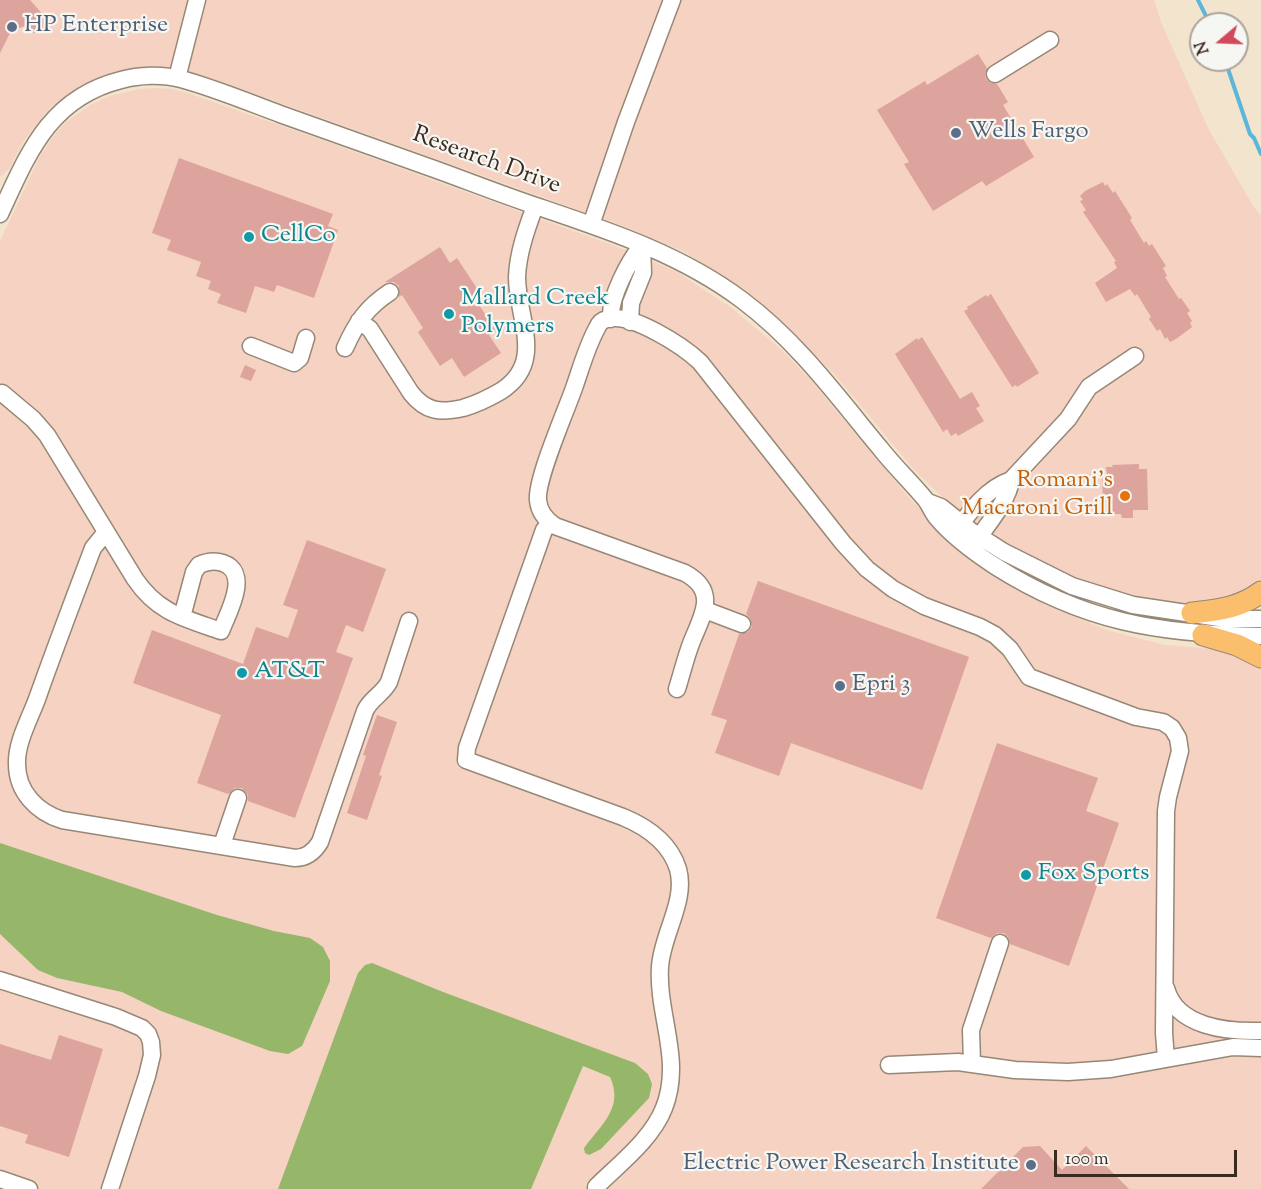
<!DOCTYPE html>
<style>
body{margin:0}
#map{position:relative;width:1261px;height:1189px;overflow:hidden;background:#f3e4ce;font-family:"Sorts Mill Goudy",serif}
canvas{display:block}
.north{position:absolute;left:1189px;top:12px;width:60px;height:60px;box-sizing:border-box;background:#f6f6f2;border:2px solid #aba49d;border-radius:50%;rotate:251deg;font-size:16px;font-weight:700;line-height:24px;text-align:center;color:#3b2a1e}
.north::after{content:'';display:block;margin:auto;width:21px;height:27px;background:#d1495b;clip-path:polygon(50% 0,100% 100%,50% 72%,0 100%)}
.scale{position:absolute;left:1054px;top:1150px;width:183px;height:27px;box-sizing:border-box;border:3px solid #3b2a1e;border-top:0;padding-left:8px;font-size:18px;line-height:21px;white-space:nowrap;color:#3b2a1e;-webkit-text-stroke:4px #f6f6f2;paint-order:stroke}
</style>
<div id="map">
<canvas width="1261" height="1189"></canvas>
<div class="north">N</div>
<div class="scale">100 m</div>
</div>
<script>
const ctx = document.querySelector('canvas').getContext('2d');
ctx.lineJoin = 'round';
function fill(path, color) {
  ctx.fillStyle = color;
  ctx.fill(path, 'evenodd');
}
function trace(path, color, width, dash) {
  ctx.strokeStyle = color;
  ctx.lineWidth = width;
  ctx.lineCap = dash ? 'butt' : 'round';
  ctx.setLineDash(dash || []);
  ctx.stroke(path);
}
function write(font, color, halo, rows, align = 'center') {
  ctx.font = font + ' "Sorts Mill Goudy",serif';
  ctx.lineWidth = 4.5;
  ctx.setLineDash([]);
  ctx.textBaseline = 'middle';
  ctx.strokeStyle = halo;
  ctx.fillStyle = color;
  for (const [text, x, y, turn = 0] of rows) {
    ctx.save();
    ctx.translate(x, y);
    ctx.rotate((+turn || 0) * Math.PI / 180);
    ctx.textAlign = isNaN(turn) ? turn : align;
    if (halo) ctx.strokeText(text, 0, 0);
    ctx.fillText(text, 0, 0);
    ctx.restore();
  }
}
const built = new Path2D(`
 M0,0H1154L1161,22L1208,128L1253,206L1261,216V582L1214,607L1165,604L1112,591L1067,575L1004,543L961,515L915,471L835,375L799,338L754,297L685,252L626,227L219,81L186,71L145,67L113,72L96,79L79,87L48,110L23,142L9,169L0,177Z
 M156,88L172,89L188,93L336,145L626,250L677,272L729,306L782,350L813,383L911,500L954,541L1000,577L1045,605L1110,631L1165,645L1227,650L1261,665V1189H0V241L41,154L56,133L65,123L90,105L109,96L139,89Z`);
const forest = new Path2D(`
 M0,843L217,915L274,931L310,938L323,947L330,961V981L302,1046L288,1054L270,1051L161,1011L122,992L57,978L38,970L0,934Z
 M372,963L443,992L635,1063L648,1074L652,1084L649,1098L601,1149L589,1155L585,1153L584,1148C602,1124 624,1107 610,1077L583,1066L531,1189H278L358,973L365,965Z`);
const stream = new Path2D(`
 M1198,0L1210,24
 M1225,60L1250,134L1254,138L1261,154`);
const building = new Path2D(`
 M0,0H30L46,18V28L39,33H33L25,26L11,31L0,53Z
 M978,54L987,68L985,74L986,79L991,83L997,84L1008,102L1003,105L1034,157L986,186L982,181L933,211L904,164L909,162L877,110L925,81L927,85Z
 M179,158L333,214L328,226L338,230L314,298L277,285L274,292L255,286L246,313L217,303L221,294L208,289L211,281L196,276L201,262L167,250L171,240L152,233Z
 M1103,182L1105,186L1107,184L1113,193L1115,191L1132,218L1130,220L1144,243L1146,241L1149,246L1152,244L1166,266L1163,268L1167,276L1165,277L1179,299L1181,298L1190,311L1187,313L1192,321L1190,323L1192,327L1176,339L1170,342L1167,337L1165,339L1160,329L1157,331L1149,319L1151,317L1137,294L1135,296L1130,289L1106,302L1095,283L1117,268L1114,262L1116,261L1083,212L1086,210L1080,201L1083,200L1080,196L1085,191Z
 M440,247L450,263L457,258L480,293L474,297L496,331L489,335L501,353L464,377L452,358L440,366L418,332L423,328L402,295L399,297V286L394,282H385Z
 M991,294L1039,373L1017,387L1016,385L1012,387L964,311L968,309L967,307L986,295L987,297Z
 M922,337L960,399L972,392L980,406L976,408L984,421L958,436L956,433L951,436L947,429L943,432L895,354L917,338L918,340Z
 M245,365L256,370L251,381L240,377Z
 M1139,464V469H1147L1148,510H1133V518H1122L1121,514H1105V503H1103L1102,475H1107L1106,467H1113L1112,465Z
 M307,540L386,569L363,632L346,625L336,652L353,658L295,818L248,801V795L242,788H235L228,794L197,783L221,715L133,683L152,630L243,664L256,627L288,638L298,610L283,605Z
 M758,581L969,657L922,790L791,743L779,776L715,753L727,720L711,715L739,634L748,632L752,627L750,618L746,614Z
 M377,715L397,722L379,775L382,776L367,820L347,813L366,756L363,755Z
 M997,743L1098,778L1086,811L1119,823L1069,966L1010,944L1008,937L1004,933H997L991,938L936,918Z
 M59,1035L103,1049L69,1157L25,1143L28,1135L0,1126V1044L51,1060Z
 M1040,1146L1062,1170L1086,1146L1129,1189H981L1023,1147Z`);
const minor = new Path2D(`
 M995,74L1050,40
 M177,78L197,0
 M0,214C28,154 49,98 121,80C139,75 162,74 181,79C214,88 248,102 280,114C332,133 385,151 437,170C470,182 503,195 536,206C607,230 681,254 742,300C797,341 837,396 880,448C894,466 911,482 925,499C930,505 932,512 937,518C953,537 975,553 995,566C1083,622 1159,634 1261,636
 M591,225L626,122L672,0
 M611,319C609,298 629,261 642,245L643,273L631,303L630,322
 M359,321L370,329L411,393C426,412 440,413 463,408C477,404 489,398 501,391C546,362 517,319 517,277C518,252 527,228 535,206
 M251,346L294,363L300,358L306,338
 M345,348C356,323 367,307 390,292
 M2,393L33,419L47,435L135,579C158,613 184,618 221,631C228,613 251,573 223,563C214,560 207,561 199,565L194,572L182,617
 M1011,480L1068,419L1089,387L1135,356
 M928,502L941,507L971,531L1004,552L1072,586L1133,605L1226,619H1261
 M550,522L544,530L467,748L466,760L623,817C647,827 670,843 678,869C687,901 662,934 660,967C657,1015 683,1060 664,1108C652,1139 619,1164 596,1187
 M956,531C970,511 987,488 1011,480C1009,500 985,528 973,545
 M106,532L93,548C74,598 55,648 37,699C30,718 16,743 17,764C17,792 37,812 62,820L295,858C306,858 314,852 320,842L365,711C370,699 383,694 389,682L409,621
 M705,610L742,624
 M677,689C682,673 686,656 692,641C703,614 718,591 685,573L555,526C546,520 539,512 538,500C536,479 566,411 574,388C581,368 587,346 597,328C599,323 602,320 607,319C631,312 683,346 700,362L843,543L867,569L893,589L924,606L980,627L995,635L1010,649L1029,677L1136,717L1163,722L1172,728L1178,738L1180,751L1168,797L1166,811L1164,1033L1166,1059L1111,1069L1068,1072L1015,1070L958,1062L889,1065
 M222,845L238,798
 M0,980L116,1017L142,1028L148,1034L151,1042L152,1055L147,1076L110,1189
 M1166,988C1176,1027 1227,1032 1261,1031
 M1166,1059L1233,1047L1261,1048
 M972,1064L971,1030L1000,943
 M0,1179L29,1189`);
const major = new Path2D(`
 M1192,613C1218,610 1240,608 1261,592
 M1203,635L1237,645L1261,657`);
const markers = [
 [12,27,6,"#5c6f8a"],
 [956,133,6,"#5c6f8a"],
 [249,237,6,"#0f9aa8"],
 [449,314,6,"#0f9aa8"],
 [1125,496,6,"#e8710a"],
 [242,673,6,"#0f9aa8"],
 [840,686,6,"#5c6f8a"],
 [1026,875,6,"#0f9aa8"],
 [1031,1165,6,"#5c6f8a"]
];
const serviceNames = [
 ["HP Enterprise",24,27],
 ["Wells Fargo",968,133],
 ["Epri 3",852,686],
 ["Electric Power Research Institute",1019,1165,"right"]
];
const streetNames = [
 ["Research Drive",486,162,20]
];
const cultureNames = [
 ["CellCo",261,237],
 ["Mallard Creek",461,300],
 ["Polymers",461,328],
 ["AT&T",254,673],
 ["Fox Sports",1038,875]
];
const foodNames = [
 ["Romani's",1113,482],
 ["Macaroni Grill",1113,510]
];
fill(built, '#f5d2c2');
fill(forest, '#96b66a');
trace(stream, '#5cb6da', 4);
fill(building, '#dca49c');
trace(minor, '#978776', 19);
trace(major, '#978776', 23);
trace(minor, '#fff', 16);
trace(major, '#fabe6d', 21);
for (const [x, y, r, color] of markers) {
  const dot = new Path2D();
  dot.arc(x, y, r, 0, 2 * Math.PI);
  ctx.fillStyle = color;
  ctx.fill(dot);
  trace(dot, '#f6f6f2', 2);
}
write('24px', '#4e5e75', '#f6f6f2', serviceNames, 'left');
write('24px', '#3b2a1e', '#f6f6f2', streetNames);
write('24px', '#0d838f', '#f6f6f2', cultureNames, 'left');
write('24px', '#c56008', '#f6f6f2', foodNames, 'right');
</script>
